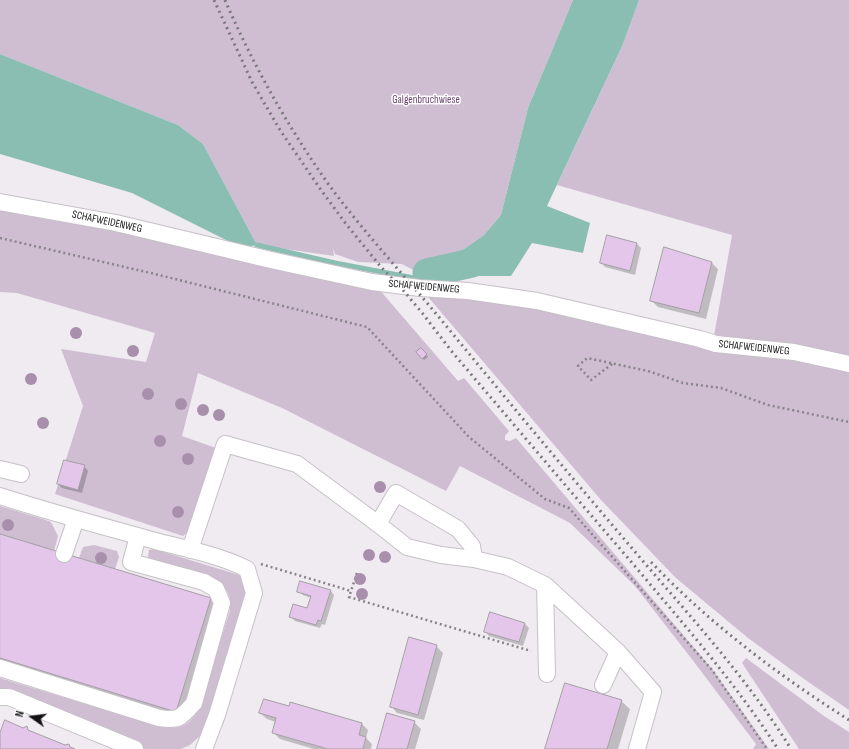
<!DOCTYPE html>
<style>
body{margin:0}
#map{position:relative;width:849px;height:749px;overflow:hidden;background:#f0eaf1;font-family:"Sofia Sans Condensed",sans-serif}
canvas{display:block}
.north{position:absolute;left:12px;top:697px;width:40px;height:40px;-webkit-text-stroke:3px #fff;paint-order:stroke;rotate:284deg;font-size:11px;font-weight:700;line-height:16px;text-align:center;color:#141215}
.north::after{content:'';display:block;margin:auto;width:14px;height:18px;background:#141215;clip-path:polygon(50% 0,100% 100%,50% 72%,0 100%)}
</style>
<div id="map">
<canvas width="849" height="749"></canvas>
<div class="north">N</div>
</div>
<script>
const ctx = document.querySelector('canvas').getContext('2d');
ctx.lineJoin = 'round';
function fill(path, color) {
  ctx.fillStyle = color;
  ctx.fill(path, 'evenodd');
}
function trace(path, color, width, dash) {
  ctx.strokeStyle = color;
  ctx.lineWidth = width;
  ctx.lineCap = dash ? 'butt' : 'round';
  ctx.setLineDash(dash || []);
  ctx.stroke(path);
}
function write(font, color, halo, rows, align = 'center') {
  ctx.font = font + ' "Sofia Sans Condensed",sans-serif';
  ctx.lineWidth = 3;
  ctx.setLineDash([]);
  ctx.textBaseline = 'middle';
  ctx.strokeStyle = halo;
  ctx.fillStyle = color;
  for (const [text, x, y, turn = 0] of rows) {
    ctx.save();
    ctx.translate(x, y);
    ctx.rotate((+turn || 0) * Math.PI / 180);
    ctx.textAlign = isNaN(turn) ? turn : align;
    if (halo) ctx.strokeText(text, 0, 0);
    ctx.fillText(text, 0, 0);
    ctx.restore();
  }
}
const green = new Path2D(`
 M0,0H573L528,108L501,215L484,235L464,249L441,260L432,262L415,271L402,264L358,262L335,254L333,249L334,256L257,245L203,144L178,125L0,54Z
 M639,0H849V710L804,679L748,638L676,578L601,500L423,291L542,308L712,347L732,235L557,185L623,44Z
 M0,206L378,288L458,381L464,378L509,431L505,436V440L510,441L516,438L713,670L769,749H753L756,744L691,658L635,586L570,523L460,466L446,491L282,408L198,373L182,436L219,449L193,528L183,536L55,494L83,406L61,349L146,362L155,333L17,293L0,292Z
 M0,506L43,519L51,522L58,536L54,551L0,534Z
 M94,545L117,551L119,557L115,569L79,558L83,547Z
 M154,549L239,575L246,582L248,590L209,722L202,734L190,745L181,749H145L9,694L0,693V678L162,727C183,729 190,725 200,707L230,610C231,596 228,590 218,580L150,561L148,556L149,550Z
 M746,658L824,716L849,732V749H799L742,663Z`);
const water = new Path2D(`
 M573,0H639L623,44L547,206L590,223L583,253L532,243L511,276H434L432,262L441,260L464,249L484,235L501,215L528,108Z
 M0,54L178,125L203,144L257,245L245,247L234,244L132,193L0,154Z`);
const shadow = new Path2D(`
 M608,236L637,244L641,248L635,275L605,267L601,263Z
 M712,263L718,269L706,319L658,307L651,300Z
 M421,349L428,357L424,360L417,352Z
 M84,466L88,471L82,493L62,488L58,484Z
 M0,535L210,599L219,608L185,720L0,663Z
 M330,590L334,595L325,625L322,624L320,628L295,621L291,617L308,609L311,598L303,595L298,591Z
 M525,624L529,628L523,646L489,636L485,631Z
 M436,646L443,653L424,720L397,713L391,706Z
 M621,701L630,709L618,749H546Z
 M289,707L362,724L368,730L366,738L372,744L371,749H314L280,739L273,732L276,722L267,719L260,713Z
 M414,722L421,729L415,749H378Z`);
const stream = new Path2D(`
 M257,245L335,263L414,278L427,273`);
const river = new Path2D(`
 M427,273L472,263`);
const building = new Path2D(`
 M607,235L637,243L630,271L600,263Z
 M664,247L712,262L699,313L650,301Z
 M421,348L427,354L422,359L416,352Z
 M64,460L85,465L78,490L57,484Z
 M0,534L211,598L176,712L0,658Z
 M300,581L331,590L321,621L318,620L316,625L289,617L293,604L307,608L311,596L297,592Z
 M490,612L525,623L519,642L484,632Z
 M409,637L437,645L418,715L390,707Z
 M565,683L622,700L607,749H545Z
 M264,699L289,706L290,702L362,723L359,735L366,737L363,749H328L272,733L276,718L259,713Z
 M387,713L415,721L407,749H377Z
 M5,720L23,728L27,726L28,730L65,745L69,744L70,747L75,749H0V733Z`);
const path = new Path2D(`
 M0,238L155,274L367,327L469,437L545,499L569,508L712,670L767,749
 M612,364L591,380L578,366L587,358L648,371L683,383L721,388L768,405L849,422
 M261,564L351,591
 M357,573L349,597L531,651`);
const minor = new Path2D(`
 M0,202L116,223L271,260L372,282L420,288L468,291L537,301L700,339L716,344L794,352L849,364
 M0,469L21,474
 M0,496C53,513 106,527 159,542C188,549 221,556 247,569L254,593L217,715L204,749H205
 M378,524L396,493L458,529L472,546L474,559
 M190,550L225,444L297,464L378,524L407,547L441,555L474,559L508,567L545,585L618,652L653,692L637,749
 M64,554L76,519
 M545,585L547,674
 M0,668L159,718C179,721 181,718 194,703L222,603L216,589L204,582L131,562L138,536
 M603,685L618,652
 M0,697H9L135,749`);
const rail = new Path2D(`
 M214,0L252,82L280,130L321,190L346,224L381,267L403,290L423,314L453,353C511,421 569,490 628,558C680,620 734,681 778,749
 M225,0C253,65 288,127 329,185C363,231 402,273 438,316C507,400 577,484 648,567C698,625 750,683 791,749
 M651,562C709,623 778,675 849,720`);
const trees = [
 [76,333],
 [133,351],
 [31,379],
 [148,394],
 [181,404],
 [203,410],
 [219,415],
 [43,423],
 [160,441],
 [188,459],
 [380,487],
 [178,512],
 [8,525],
 [369,555],
 [385,557],
 [101,558],
 [360,579],
 [362,594]
];
const parkNames = [
 ["Galgenbruchwiese",426,100]
];
const streetNames = [
 ["SCHAFWEIDENWEG",107,222,12],
 ["SCHAFWEIDENWEG",424,287,5],
 ["SCHAFWEIDENWEG",754,348,6]
];
fill(green, '#cfbdd2');
fill(water, '#8bbeb3');
fill(shadow, '#0003');
trace(stream, '#8bbeb3', 5);
trace(river, '#8bbeb3', 29);
fill(building, '#e3c6e9');
trace(building, '#a49fa5', 1);
trace(minor, '#c6c0c7', 18);
trace(path, '#888489', 2.5, [2, 3]);
trace(minor, '#fff', 16);
trace(rail, '#7c787d', 3, [2, 4]);
ctx.fillStyle = '#a890ac';
for (const [x, y] of trees) {
  ctx.beginPath();
  ctx.arc(x, y, 6, 0, 2 * Math.PI);
  ctx.fill();
}
write('11px', '#6d4674', '#fff', parkNames);
write('11px', '#141215', '#fff', streetNames);
</script>
